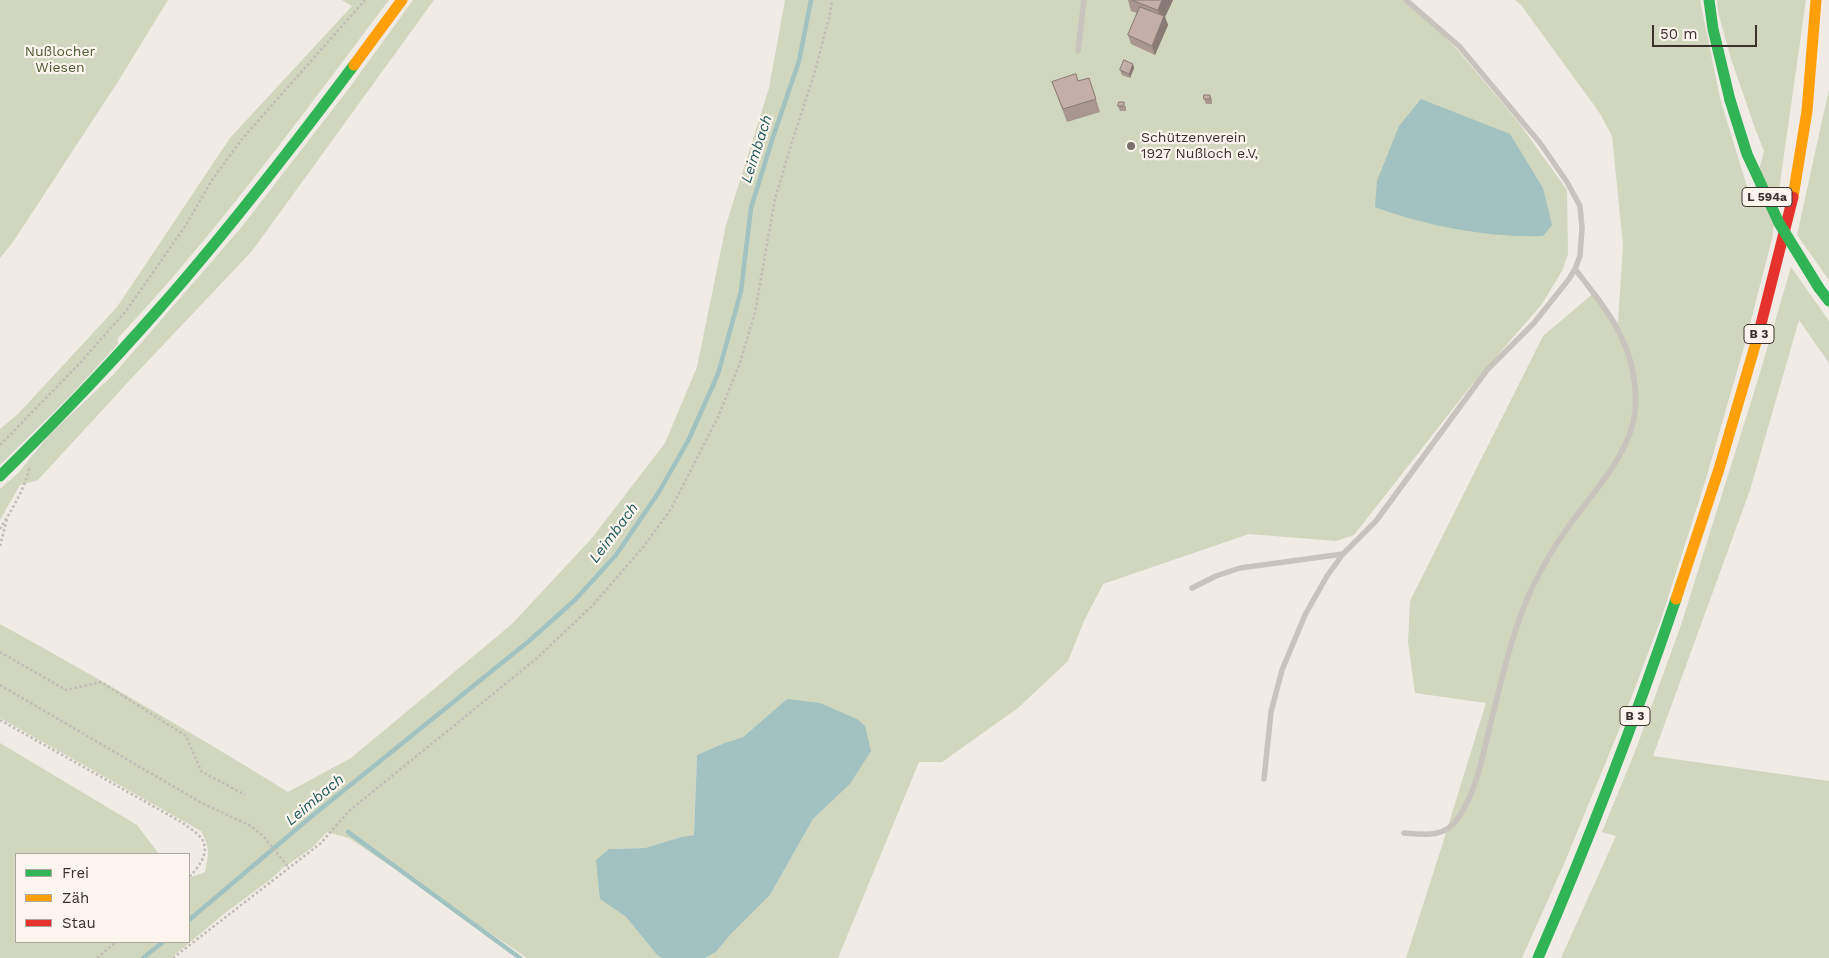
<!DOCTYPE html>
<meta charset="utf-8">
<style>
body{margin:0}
#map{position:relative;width:1829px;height:958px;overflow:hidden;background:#f0ebe5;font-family:"Work Sans",sans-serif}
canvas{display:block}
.legend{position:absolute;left:15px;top:853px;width:175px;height:90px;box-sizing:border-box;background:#fbf5ee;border:1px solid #aea6a0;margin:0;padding:6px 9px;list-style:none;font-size:15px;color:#3b302b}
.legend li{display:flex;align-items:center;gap:10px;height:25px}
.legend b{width:25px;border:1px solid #aea6a0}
.scale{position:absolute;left:1652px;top:25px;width:105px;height:22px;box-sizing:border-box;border:2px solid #3b302b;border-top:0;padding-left:6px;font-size:15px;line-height:18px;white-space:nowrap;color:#3b302b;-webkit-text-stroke:4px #fbf5ee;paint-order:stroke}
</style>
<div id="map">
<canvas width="1829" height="958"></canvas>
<ul class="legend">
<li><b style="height:6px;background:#30b455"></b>Frei</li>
<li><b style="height:6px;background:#ff9f0a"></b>Zäh</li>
<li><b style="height:6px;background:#e5322d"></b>Stau</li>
</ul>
<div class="scale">50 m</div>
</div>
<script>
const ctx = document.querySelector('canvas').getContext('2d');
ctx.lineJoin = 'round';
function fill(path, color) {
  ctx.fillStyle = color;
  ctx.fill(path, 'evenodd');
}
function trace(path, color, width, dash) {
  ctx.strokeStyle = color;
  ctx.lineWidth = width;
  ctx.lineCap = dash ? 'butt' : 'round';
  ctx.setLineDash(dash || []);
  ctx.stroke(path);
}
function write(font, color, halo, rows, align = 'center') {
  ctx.font = font + ' "Work Sans",sans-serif';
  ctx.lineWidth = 4.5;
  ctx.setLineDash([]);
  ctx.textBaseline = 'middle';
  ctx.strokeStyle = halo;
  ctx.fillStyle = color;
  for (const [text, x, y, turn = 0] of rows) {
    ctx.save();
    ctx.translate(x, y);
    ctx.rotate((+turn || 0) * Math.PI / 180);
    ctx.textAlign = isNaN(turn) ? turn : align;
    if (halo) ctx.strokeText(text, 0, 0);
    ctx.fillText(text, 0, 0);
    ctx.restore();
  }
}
const green = new Path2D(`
 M0,0H168L119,80L13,242L0,258Z
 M342,0H389C302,115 217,233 118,338V344L70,396L0,465V429L18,414L117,307L230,138L352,6Z
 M413,0H434L252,251L129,381L38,480L20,485L0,520V489L18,473L50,434L114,374L240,229L350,87Z
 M785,0H1408L1456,48L1519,123L1567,190L1568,254L1562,271L1542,304L1470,387L1354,535L1336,541L1249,534L1103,584L1084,621L1068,661L1018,708L942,762H919L838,958H705L716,952L730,935L770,895L813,819L850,784L787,699L743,737L722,744L697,755L694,835L681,837L645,848L609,849L600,899L626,917L657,955L662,958H527L349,838L327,832L313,847L283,868L281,867L282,869L271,879L225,913L171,958H0V743L137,825L159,854H16V942H189V878L205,872C209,855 210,847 201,831L0,718V624C98,678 193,733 288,792L351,758L512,624L592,538L665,443L697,367L726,225L769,88Z
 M1515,0H1700L1720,98L1751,200L1764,151L1756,131L1731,59L1718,12L1717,0H1806L1772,239L1744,347L1705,482L1661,619L1619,730L1564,864L1522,958H1406L1440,852L1486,703L1415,693L1408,642L1410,601L1543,336L1596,291L1618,323L1623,245L1612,136L1599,112L1521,5Z
 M1829,89V280L1797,235Z
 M1791,267L1829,321V363L1799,320L1750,490L1653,756L1829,781V958H1561L1616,836L1602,832L1636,749L1681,625L1756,386Z`);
const water = new Path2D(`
 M1421,99L1510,134L1543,188L1552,225L1543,236C1490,238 1425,226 1375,207L1377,181L1399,126Z
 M787,699L820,703L857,719L865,726L871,751L850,784L813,819L770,895L730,935L716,952L705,958H662L657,955L626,917L600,899L596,860L609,849L645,848L681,837L694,835L697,755L722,744L743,737Z`);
const stream = new Path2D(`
 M348,832L520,958
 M189,920L312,816L529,641L575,600L616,555L659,492L689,439L718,374L741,291L751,208L772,140L799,61L811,0
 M143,958L163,942`);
const path = new Path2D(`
 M0,445L80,363L126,311L186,225L212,180L242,139L365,0
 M0,529C11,511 25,489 29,468
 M0,546L7,519
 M0,652L66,690L101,682L186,736L201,771L245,795
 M0,685L200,802L251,826L265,838L289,868
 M0,720L183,823C189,828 198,833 202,839C210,853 199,867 189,877
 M97,958L116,942
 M173,958L321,843L349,811L536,659L593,605L644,546L671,509L718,417L740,363L755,312L775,199L792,142L813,78L830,14L832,0`);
const lane = new Path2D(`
 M1078,51L1084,0
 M1192,588L1216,576L1240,568L1343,554
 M1264,779L1271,712L1282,670L1305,615L1327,576L1343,554L1376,521L1487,370L1534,323L1569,279L1575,269L1580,256L1582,228L1580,206L1567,182L1540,143L1459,46L1406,0
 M1404,833C1425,835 1445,838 1458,818C1477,791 1482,757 1490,726C1502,679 1512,630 1533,586C1543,566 1553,548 1566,530C1590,495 1631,455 1635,411C1640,351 1610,314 1575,269`);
const fast = new Path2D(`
 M1709,0L1713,29L1730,100
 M1819,288L1829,301
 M0,476C54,423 107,368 157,311C227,232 291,149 354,65
 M1538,958C1589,840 1635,720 1676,599`);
const slow = new Path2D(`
 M354,65L402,0
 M1793,197L1807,111L1816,0
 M1676,599L1719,469L1759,332`);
const jam = new Path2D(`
 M1759,332L1793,197`);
const fastBridge = new Path2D(`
 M1730,100L1747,154L1779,223L1819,288`);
const wall = new Path2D(`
 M1128,0H1173L1165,17L1168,25L1155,55L1131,44L1128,35L1137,13L1131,11Z
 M1133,64L1134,68L1130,78L1122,75L1120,70Z
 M1089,78L1100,112L1067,122L1052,82L1079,81Z
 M1210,95L1212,99V104H1206L1204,99Z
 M1118,106H1126V111H1120Z`);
const shadedWall = new Path2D(`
 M1162,0H1173L1165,17L1168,25L1155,55L1152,46L1162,22L1158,10Z
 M1133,64L1134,68L1130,78L1129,74Z`);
const building = new Path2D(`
 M1132,0H1162L1158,10Z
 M1140,7L1164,16L1152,46L1128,35Z
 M1124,60L1133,64L1129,74L1120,70Z
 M1076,74L1078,81L1089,78L1096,99L1063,109L1052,82Z
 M1204,95H1210V99H1204Z
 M1119,102H1124V106H1118Z`);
const markers = [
 [1131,146,5,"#7a716c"]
];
const shields = [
 [1767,197,50],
 [1759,334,30],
 [1635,716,30]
];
const shieldNames = [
 ["L 594a",1767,197],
 ["B 3",1759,334],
 ["B 3",1635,716]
];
const parkNames = [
 ["Nußlocher",60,52],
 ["Wiesen",60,68]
];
const poiNames = [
 ["Schützenverein",1141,138],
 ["1927 Nußloch e.V,",1141,154]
];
const waterNames = [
 ["Leimbach",757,149,-72],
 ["Leimbach",614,533,-53],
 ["Leimbach",315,800,-40]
];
fill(green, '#d1d6bf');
fill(water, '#a1c2c1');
trace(stream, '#a1c2c1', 4.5);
trace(path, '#c2bbb6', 2.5, [2.5, 2.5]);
trace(lane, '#c9c3be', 5.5);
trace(fast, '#30b455', 11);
trace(slow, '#ff9f0a', 11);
trace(jam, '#e5322d', 11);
trace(fastBridge, '#30b455', 11);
fill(wall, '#a89690');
fill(shadedWall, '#887a75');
fill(building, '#c3afa7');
trace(building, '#887a75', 1);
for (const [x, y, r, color] of markers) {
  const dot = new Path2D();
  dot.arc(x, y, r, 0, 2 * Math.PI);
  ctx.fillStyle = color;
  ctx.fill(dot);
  trace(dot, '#fbf5ee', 2);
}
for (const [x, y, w] of shields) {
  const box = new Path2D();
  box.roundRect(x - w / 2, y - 9.5, w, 19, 4);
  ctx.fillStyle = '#fbf5ee';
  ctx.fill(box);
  trace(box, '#3b302b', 1);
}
write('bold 12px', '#3b302b', null, shieldNames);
write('14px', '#4a5a2e', '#fbf5ee', parkNames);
write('14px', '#3b302b', '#fbf5ee', poiNames, 'left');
write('italic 15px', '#1f5a5e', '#fbf5ee', waterNames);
</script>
